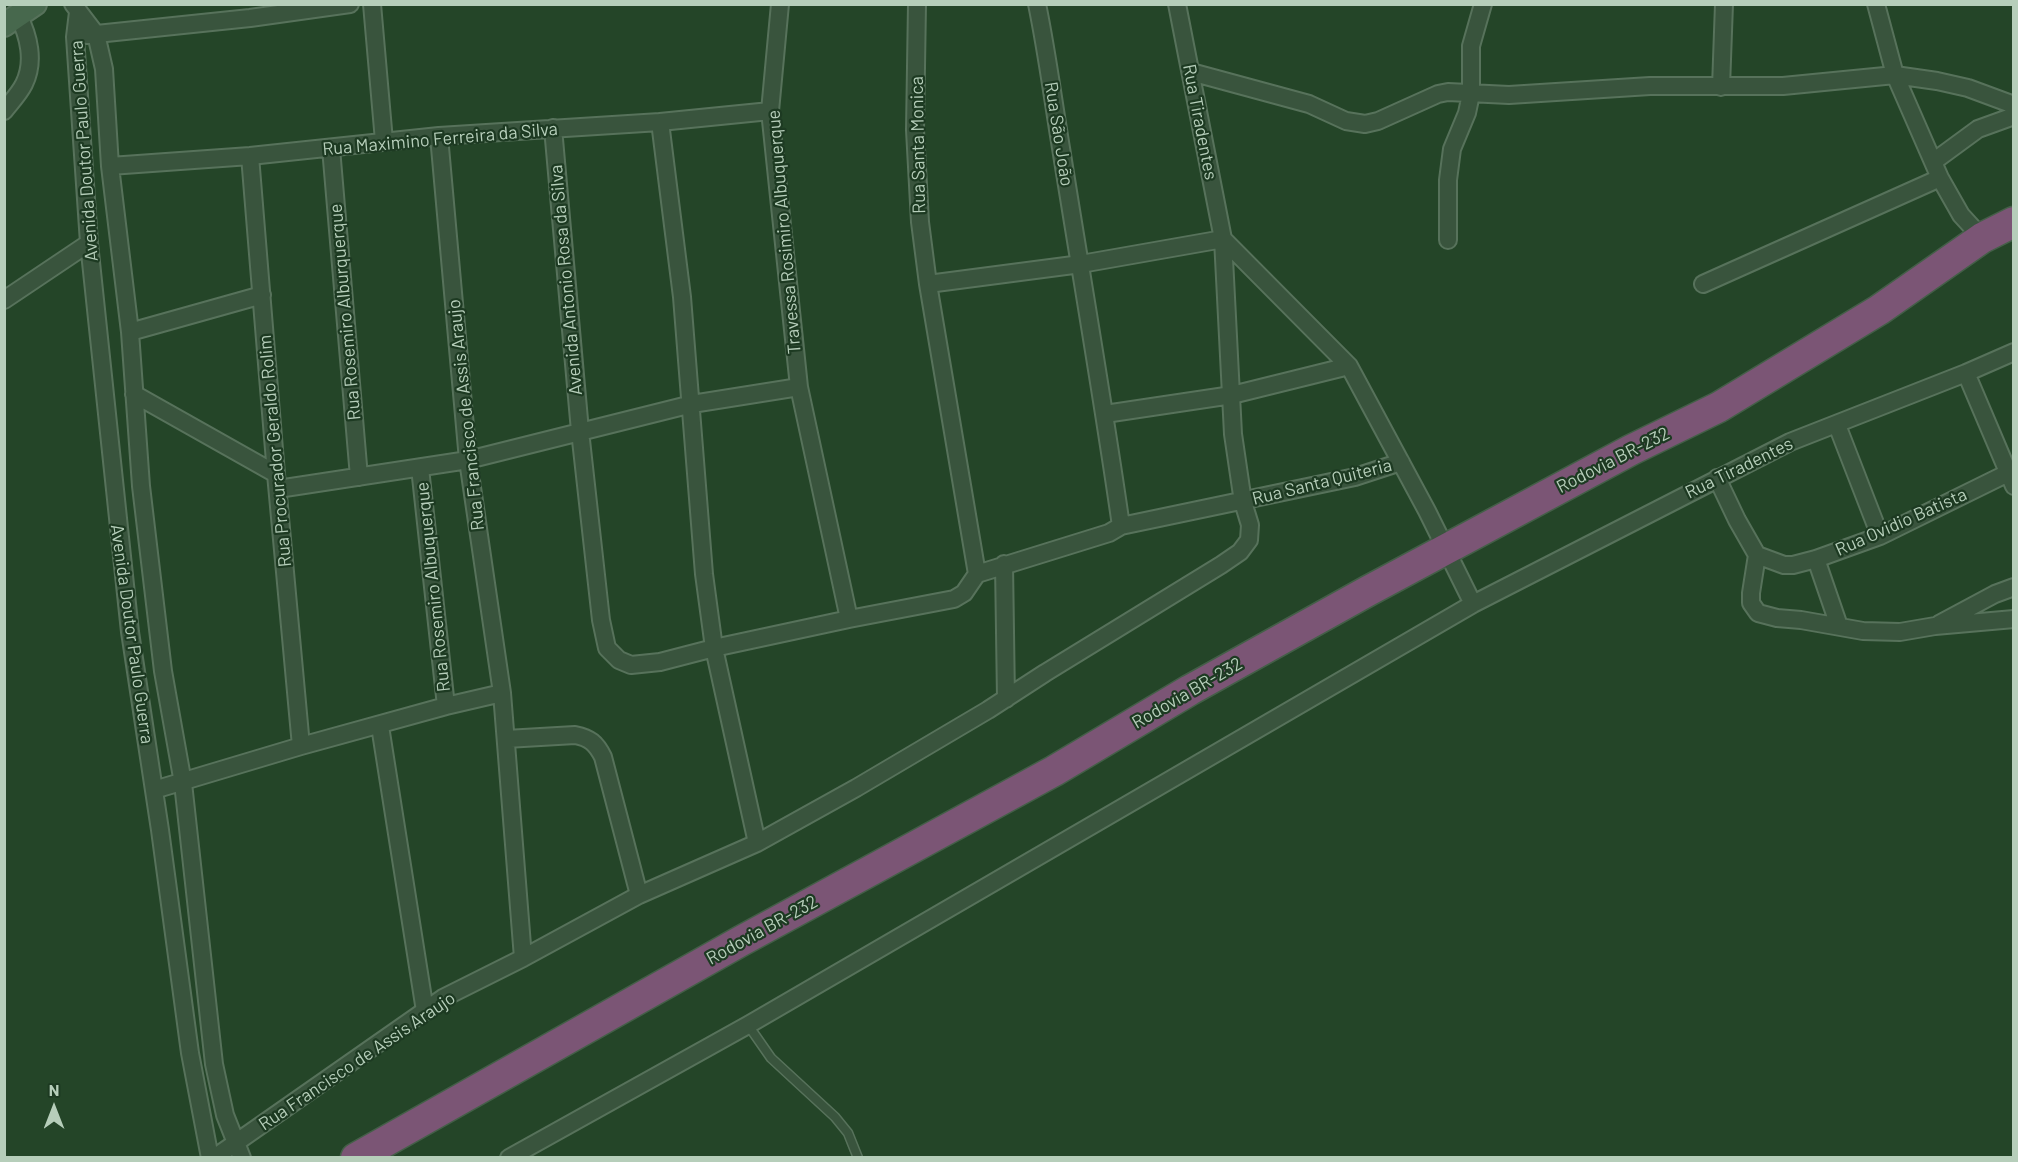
<!DOCTYPE html>
<meta charset="utf-8">
<style>
body{margin:0}
#map{position:relative;width:2018px;height:1162px;overflow:hidden;background:#244528;font-family:Barlow,sans-serif}
canvas{display:block}
.frame{position:absolute;inset:0;border:6px solid #b6ceba;pointer-events:none}
.north{position:absolute;left:24px;top:1078px;width:60px;height:60px;-webkit-text-stroke:4px #1d3a22;paint-order:stroke;rotate:0deg;font-size:16px;font-weight:700;line-height:24px;text-align:center;color:#b6ceba}
.north::after{content:'';display:block;margin:auto;width:21px;height:27px;background:#b6ceba;clip-path:polygon(50% 0,100% 100%,50% 72%,0 100%)}
</style>
<div id="map">
<canvas width="2018" height="1162"></canvas>
<div class="frame"></div>
<div class="north">N</div>
</div>
<script>
const ctx = document.querySelector('canvas').getContext('2d');
ctx.lineJoin = 'round';
function trace(path, color, width, dash) {
  ctx.strokeStyle = color;
  ctx.lineWidth = width;
  ctx.lineCap = dash ? 'butt' : 'round';
  ctx.setLineDash(dash || []);
  ctx.stroke(path);
}
function write(font, color, halo, rows, align = 'center') {
  ctx.font = font + ' Barlow,sans-serif';
  ctx.lineWidth = 4.5;
  ctx.setLineDash([]);
  ctx.textBaseline = 'middle';
  ctx.strokeStyle = halo;
  ctx.fillStyle = color;
  for (const [text, x, y, turn = 0] of rows) {
    ctx.save();
    ctx.translate(x, y);
    ctx.rotate((+turn || 0) * Math.PI / 180);
    ctx.textAlign = isNaN(turn) ? turn : align;
    if (halo) ctx.strokeText(text, 0, 0);
    ctx.fillText(text, 0, 0);
    ctx.restore();
  }
}
const lane = new Path2D(`
 M748,1025L771,1058L835,1117L848,1133L858,1158`);
const street = new Path2D(`
 M73,4L96,34L104,69L110,166L130,332L141,486L163,671L183,783L214,1064L225,1115L242,1158
 M372,4L384,141
 M780,4L770,111L799,387L849,619L954,599L964,593L977,574L1109,533L1121,526L1355,477L1401,462
 M917,4L915,130L920,222L928,284L977,574
 M1037,4C1047,52 1053,100 1061,148C1081,274 1103,400 1121,526
 M1876,4L1895,75L1940,178L1961,215L1982,238
 M78,12L75,37L89,243L130,632L160,830L190,1053L210,1158
 M87,35L250,18L350,4
 M1191,72L1309,104L1346,121L1365,124L1378,121L1438,94L1448,92L1509,95L1650,86H1783L1895,75L1937,81L1968,88L2014,105
 M1721,87L1724,4
 M4,111C11,102 19,94 24,84C35,62 29,36 18,15
 M660,122L682,297L704,574L714,648L757,843
 M553,128L580,431L601,620L607,648L619,660L631,665L660,662L714,648L849,619
 M331,148L359,477
 M250,156L276,474L301,746
 M1933,162L1978,129L2014,116
 M110,166L250,156L439,136L660,122L770,111
 M1223,239L1349,366L1427,511L1473,604
 M1448,240V180L1452,149L1467,113L1471,94V46L1483,4
 M928,284L1081,264L1223,239
 M1703,284L1940,178
 M4,300L89,243
 M130,332L262,295
 M1966,373L2014,486
 M134,394L276,474
 M1105,414L1232,395L1349,366
 M1837,425L1880,536
 M420,468L446,706
 M1717,478L1737,520L1757,555L1751,593V603L1758,613L1777,618L1801,620L1863,631L1900,632L1935,626L2014,619
 M278,489L468,460L692,404L799,387
 M1757,555L1784,565H1793L1816,559L1880,536L2008,473
 M1816,559L1839,626
 M1004,564L1006,699
 M1939,624L1995,594L2014,587
 M380,726L425,1011
 M506,739L575,735C590,738 596,743 603,757L639,895
 M154,790L301,746L446,706L502,693
 M523,958L639,895L757,843L856,788L988,710L1045,673L1221,565L1240,552L1249,540L1250,525L1243,502L1233,434L1223,239L1177,4
 M214,1158L443,998L523,958L502,693L468,460L439,136
 M509,1158L748,1025L1473,604L1790,442L1966,373L2014,352`);
const secondary = new Path2D(`
 M4,25L35,4`);
const highway = new Path2D(`
 M356,1158L741,941L1054,771L1190,690L1368,591L1631,450L1719,407L1879,310L1982,238L2014,222`);
const streetNames = [
 ["Rua Tiradentes",1200,122,79],
 ["Rua São João",1059,134,81],
 ["Rua Maximino Ferreira da Silva",440,139,-5],
 ["Rua Santa Monica",918,145,-91],
 ["Avenida Doutor Paulo Guerra",84,151,-94],
 ["Travessa Rosimiro Albuquerque",784,232,-95],
 ["Avenida Antonio Rosa da Silva",566,280,-95],
 ["Rua Rosemiro Alburquerque",345,312,-95],
 ["Rua Francisco de Assis Araujo",466,415,-96],
 ["Rua Procurador Geraldo Rolim",275,451,-95],
 ["Rodovia BR-232",1613,460,-27],
 ["Rua Tiradentes",1739,468,-26],
 ["Rua Santa Quiteria",1322,482,-14],
 ["Rua Ovidio Batista",1901,522,-24],
 ["Rua Rosemiro Albuquerque",433,587,-96],
 ["Avenida Doutor Paulo Guerra",132,634,82],
 ["Rodovia BR-232",1187,693,-30],
 ["Rodovia BR-232",762,930,-29],
 ["Rua Francisco de Assis Araujo",357,1061,-34]
];
trace(lane, '#57725b', 11);
trace(street, '#57725b', 20);
trace(secondary, '#57725b', 26);
trace(highway, '#445f48', 33);
trace(lane, '#39543d', 8);
trace(street, '#39543d', 16);
trace(secondary, '#47684d', 22);
trace(highway, '#7b5575', 30);
write('18px', '#b6ceba', '#1d3a22', streetNames);
</script>
